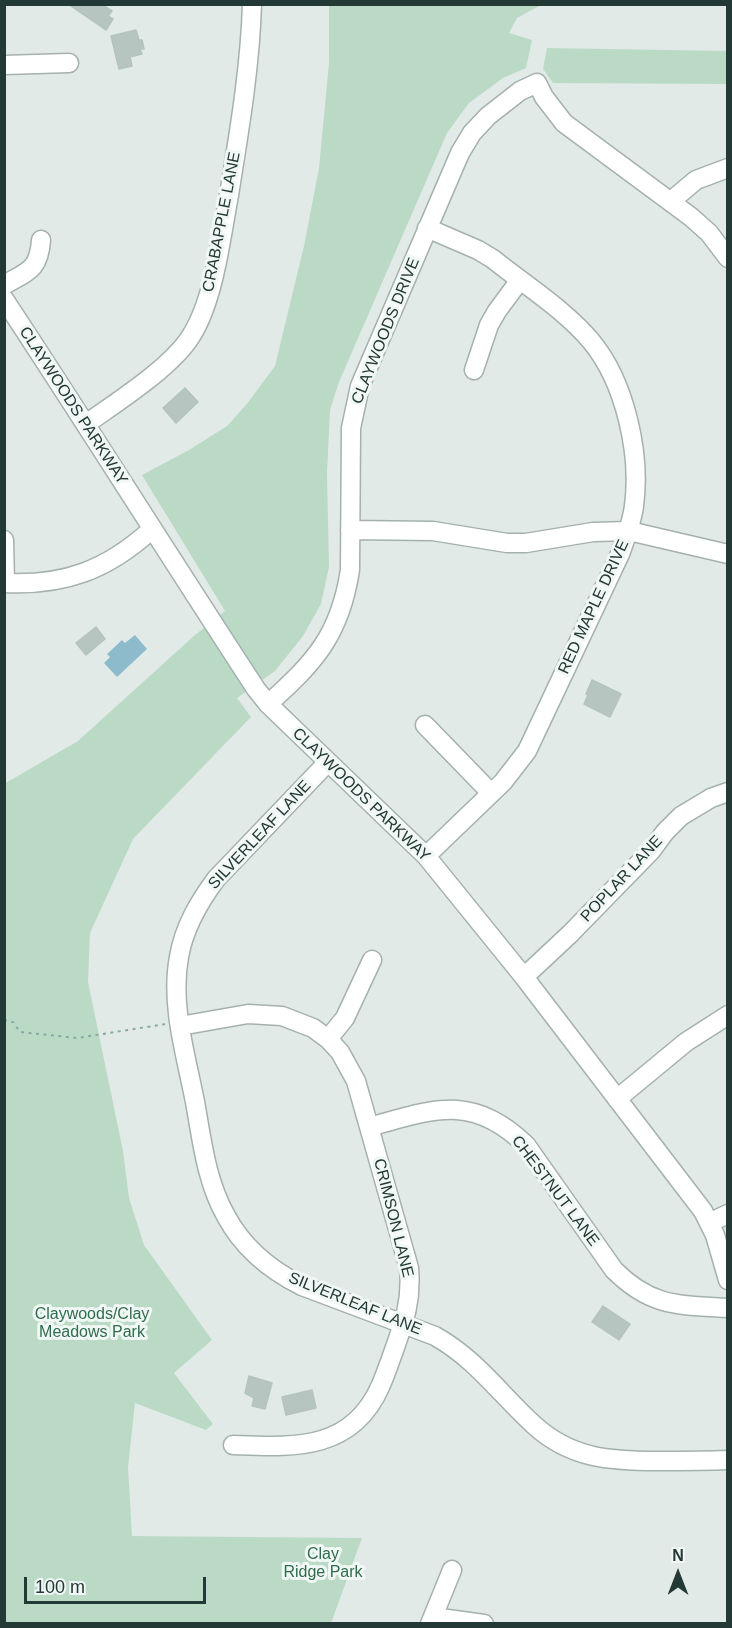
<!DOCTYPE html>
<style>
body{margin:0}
#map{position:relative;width:732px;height:1628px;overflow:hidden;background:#e1eae7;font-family:Helvetica,sans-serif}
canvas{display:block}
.frame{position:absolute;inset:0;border:6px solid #233935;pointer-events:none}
.north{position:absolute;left:648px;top:1544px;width:60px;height:60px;-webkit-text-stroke:4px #f1f7f5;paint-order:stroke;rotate:0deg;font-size:16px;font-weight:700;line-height:24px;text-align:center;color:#233935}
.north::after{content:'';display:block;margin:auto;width:21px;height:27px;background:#233935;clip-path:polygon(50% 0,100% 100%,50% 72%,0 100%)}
.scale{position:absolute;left:24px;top:1577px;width:182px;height:27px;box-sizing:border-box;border:3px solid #233935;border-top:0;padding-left:8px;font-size:18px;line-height:21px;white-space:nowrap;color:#233935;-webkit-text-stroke:4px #f1f7f5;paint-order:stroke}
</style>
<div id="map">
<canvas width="732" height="1628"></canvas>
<div class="frame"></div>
<div class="north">N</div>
<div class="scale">100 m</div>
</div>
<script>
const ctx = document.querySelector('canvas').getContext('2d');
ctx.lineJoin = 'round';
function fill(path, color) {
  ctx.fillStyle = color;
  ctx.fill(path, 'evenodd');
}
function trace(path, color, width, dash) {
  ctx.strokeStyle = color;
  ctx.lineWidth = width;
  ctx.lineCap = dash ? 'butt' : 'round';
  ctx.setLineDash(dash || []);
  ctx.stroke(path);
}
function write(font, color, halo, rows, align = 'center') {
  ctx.font = font + ' Helvetica,sans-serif';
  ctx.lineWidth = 6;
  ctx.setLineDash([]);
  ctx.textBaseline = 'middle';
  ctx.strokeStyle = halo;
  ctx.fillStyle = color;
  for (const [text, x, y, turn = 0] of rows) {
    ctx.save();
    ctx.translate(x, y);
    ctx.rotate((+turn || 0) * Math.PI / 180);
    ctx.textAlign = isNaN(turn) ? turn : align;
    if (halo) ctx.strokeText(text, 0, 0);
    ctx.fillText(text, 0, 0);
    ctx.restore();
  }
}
const green = new Path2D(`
 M329,5H541L517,18L509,33L532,40L526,68L503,78L469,103L447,133L339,382L330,410L327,473L329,567L321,604L303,636L275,671L237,698L251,717L133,839L90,933L88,982L123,1151L129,1198L144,1245L212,1340L174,1373L213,1424L206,1430L135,1403L128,1467L132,1536L362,1538L331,1623H5L4,784L78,741L195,635L225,611L142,475L189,450L227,426L246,405L275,366L304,246L319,168L329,63Z
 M547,48L727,51V84L553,83L543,69Z`);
const water = new Path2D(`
 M135,635L147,649L117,677L104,663L110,657L107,654L122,640L125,643Z`);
const building = new Path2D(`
 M68,4H101L112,11L108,16L113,19L106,30Z
 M136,30L139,40H142L144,49H140L142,54L130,57L132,66L119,69L111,36Z
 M185,388L198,402L176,423L163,408Z
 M96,627L105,639L86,655L76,643Z
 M592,680L621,694L610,717L584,704L588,695L586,694Z
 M603,1306L630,1324L619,1340L592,1322Z
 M249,1376L272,1383L265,1409L252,1406L254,1398L245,1393Z
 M312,1390L316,1408L286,1415L282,1397Z`);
const path = new Path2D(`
 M4,1020L13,1022L20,1032L77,1038L166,1024`);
const minor = new Path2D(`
 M4,65L69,63
 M671,201L696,180L728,168
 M4,285C28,271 39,270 41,240
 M4,299C89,428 171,559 256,689L268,704L426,856L524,977L703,1211L715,1235L728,1280
 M474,370L489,325L497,311L520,280
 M86,424C117,402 172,367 191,336C214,300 221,238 229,195C239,132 250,69 252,4
 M350,530L433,531L507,543H526L593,532L629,531L728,554
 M4,540L5,583
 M4,583C64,586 107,570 151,530
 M268,704C315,662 340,635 350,570L351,428L360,386L460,153L472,133L488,116L520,91L537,83L544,97L564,123L691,217L709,233L728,258
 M425,725L491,793
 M328,762L216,879C199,902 184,927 179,957C170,1005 186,1055 195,1102C202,1140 206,1181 226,1216C243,1248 270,1270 302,1286L435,1336C476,1359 500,1394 534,1425C571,1459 611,1461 658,1461C681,1461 704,1461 728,1460
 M426,856L503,782L527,751L620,554C626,538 632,522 634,506C641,453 625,382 591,341C564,309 525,285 493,259L478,250L427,228
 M524,977L570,934L651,851L665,832L681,816L711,798L728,792
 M180,1026L248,1014L282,1016L313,1028L328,1039L340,1052L356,1081L409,1268C412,1301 404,1322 393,1353C389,1364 385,1376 380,1387C351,1452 292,1447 233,1445
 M328,1039L345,1018L372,960
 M617,1099L686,1042L728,1015
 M369,1127C434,1109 472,1093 526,1145L614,1270C651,1307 678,1305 728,1308
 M709,1223L728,1214
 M433,1617L484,1624
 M430,1624L452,1570`);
const streetNames = [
 ["CRABAPPLE LANE",222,222,-79],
 ["CLAYWOODS DRIVE",386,331,-68],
 ["CLAYWOODS PARKWAY",73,406,57],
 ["RED MAPLE DRIVE",594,607,-65],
 ["CLAYWOODS PARKWAY",361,795,44],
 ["SILVERLEAF LANE",260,835,-47],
 ["POPLAR LANE",622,879,-47],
 ["CHESTNUT LANE",555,1191,53],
 ["CRIMSON LANE",393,1218,76],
 ["SILVERLEAF LANE",355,1304,22]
];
const parkNames = [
 ["Claywoods/Clay",92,1315],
 ["Meadows Park",92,1333],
 ["Clay",323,1555],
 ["Ridge Park",323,1573]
];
fill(green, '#bbdac6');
fill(water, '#8dbbcb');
fill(building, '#b6c5c0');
trace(building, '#b4c3be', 1.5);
trace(minor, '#a4b1ae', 21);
trace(path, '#84aba3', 2, [3, 4.5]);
trace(minor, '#fff', 18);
write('16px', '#233935', '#f1f7f5', streetNames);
write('16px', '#306d4e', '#f1f7f5', parkNames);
</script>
